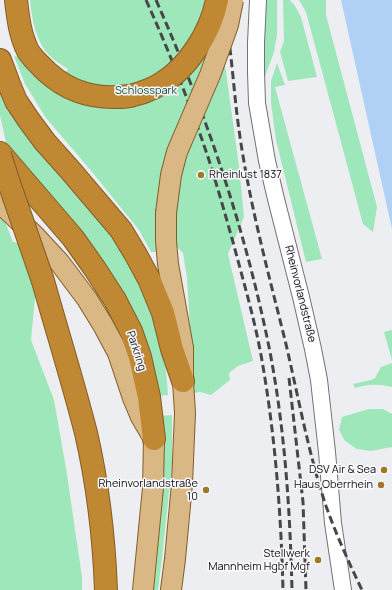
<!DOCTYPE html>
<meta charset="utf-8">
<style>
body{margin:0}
canvas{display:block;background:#edeef2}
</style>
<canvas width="392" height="590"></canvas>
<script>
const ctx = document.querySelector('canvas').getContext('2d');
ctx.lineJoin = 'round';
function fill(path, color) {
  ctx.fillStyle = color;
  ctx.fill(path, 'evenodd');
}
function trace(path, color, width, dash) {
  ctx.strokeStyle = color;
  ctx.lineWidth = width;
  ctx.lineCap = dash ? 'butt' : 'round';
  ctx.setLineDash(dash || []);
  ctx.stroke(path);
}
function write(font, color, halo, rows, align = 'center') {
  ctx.font = font + ' Manrope,sans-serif';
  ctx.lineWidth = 3;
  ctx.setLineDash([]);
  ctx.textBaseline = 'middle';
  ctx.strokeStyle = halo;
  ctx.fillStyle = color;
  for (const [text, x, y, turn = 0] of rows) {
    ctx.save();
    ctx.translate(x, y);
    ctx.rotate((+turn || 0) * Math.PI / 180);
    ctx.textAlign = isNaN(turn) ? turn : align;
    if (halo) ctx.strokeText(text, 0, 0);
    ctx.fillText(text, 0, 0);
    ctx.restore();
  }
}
const green = new Path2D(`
 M30,0H216L239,166L244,217L228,254L253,361L238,366L229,373L230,380L211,395L200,392L194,393L187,278L183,253L156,226V252H151L139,230L88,167L46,118L25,84L14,56L20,57L57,90L68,69C62,65 55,61 50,56C36,42 32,20 30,0Z
 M266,0H277V35L274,52L263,82L264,40Z
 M283,0H290L295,6L301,17L317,77L288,81L280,52L284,41Z
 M299,0H326V15L377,207L373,232L363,224L306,12Z
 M277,63L285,85L275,87L322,259L306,262L276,140L271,103V81Z
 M0,76L106,221L148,297L163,335L168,395L158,396L152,368L7,147L0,115Z
 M0,210L1,211L13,242L40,246L31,340L54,400L66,468L82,577V590H0Z
 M392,330V360L384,332Z
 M392,363V387C378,384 369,384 355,388L353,384L371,380L375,378L381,367Z
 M369,409H383L392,414V448L391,447L371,451L357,449L345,441L339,430L342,417Z
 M172,415V464L162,558L158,590H152L160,416Z`);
const water = new Path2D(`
 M341,0H392V229Z`);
const minor = new Path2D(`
 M258,0L256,43V72L257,103L267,161L276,199L301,297L313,349L319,380L327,452L333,523L343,590`);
const major = new Path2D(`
 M0,203L34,235L60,263L87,299L103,325L118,353L133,398L141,417L154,439L153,488L143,590
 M166,213V241L168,264L183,348V381L185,413L182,484L175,559L171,590`);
const highway = new Path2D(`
 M16,0C18,18 20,35 28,51C33,59 40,65 47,72C71,94 98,100 130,96
 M0,60L9,84L16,101L28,119L45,142L70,170L121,230L136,255L149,279L163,313L172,349L183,381
 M0,153L73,238L95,269L115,300L131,331L140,357L149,397L154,439
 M43,281C57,331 73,382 86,433C98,485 104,537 106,590`);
const rail = new Path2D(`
 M146,0C169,51 190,104 208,157C217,185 225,214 233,242C243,280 254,317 261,355C275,433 281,511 283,590
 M156,0C206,113 246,231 270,352C285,431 290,510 292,590
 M222,0C232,45 233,91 240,137C250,205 268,272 285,340C298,395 308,452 326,506C336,534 349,563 362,590
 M289,378L303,502L306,590`);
const majorBridge = new Path2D(`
 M166,213L171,175L177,152L210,75L228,25L233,0`);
const highwayBridge = new Path2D(`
 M130,96C141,93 152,90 162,83C189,67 211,31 217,0
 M0,155L8,180L43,281`);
const markers = [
 [201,175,4,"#9f7926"],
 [384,470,4,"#9f7926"],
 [381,485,4,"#9f7926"],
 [206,490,4,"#9f7926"],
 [318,560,4,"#9f7926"]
];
const parkNames = [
 ["Schlosspark",146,91]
];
const poiNames = [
 ["Rheinlust 1837",209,175,"left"],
 ["DSV Air & Sea",376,470],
 ["Rheinvorlandstraße",198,484],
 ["10",198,497],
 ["Haus Oberrhein",373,485],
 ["Stellwerk",310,554],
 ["Mannheim Hgbf Mgf",310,567]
];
const streetNames = [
 ["Rheinvorlandstraße",300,294,76],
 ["Parkring",136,351,72]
];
fill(green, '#9ee7ba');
fill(water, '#b0d1f5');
trace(minor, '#727276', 18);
trace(major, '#825d26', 22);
trace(highway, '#825d26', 24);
trace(minor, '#fff', 16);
trace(major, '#dab885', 20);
trace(highway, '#c18833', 22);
trace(rail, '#464748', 3, [8, 4]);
trace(majorBridge, '#825d26', 22, []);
trace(highwayBridge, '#825d26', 24, []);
trace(majorBridge, '#dab885', 20);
trace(highwayBridge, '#c18833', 22);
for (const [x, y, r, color] of markers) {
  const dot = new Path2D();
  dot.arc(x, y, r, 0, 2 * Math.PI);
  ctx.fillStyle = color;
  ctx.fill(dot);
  trace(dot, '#fbfbff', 1.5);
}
write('11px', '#064729', '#fbfbff', parkNames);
write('11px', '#0e0e0f', '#fbfbff', poiNames, 'right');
write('11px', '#0e0e0f', '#fbfbff', streetNames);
</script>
